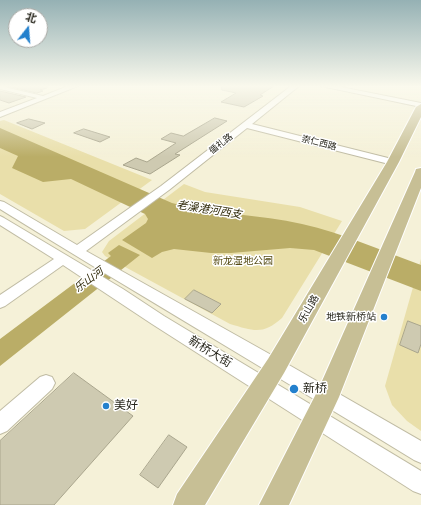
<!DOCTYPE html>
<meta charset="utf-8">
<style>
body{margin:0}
#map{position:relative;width:421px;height:505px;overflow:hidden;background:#f5f1d8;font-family:"PT Sans","Noto Sans SC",sans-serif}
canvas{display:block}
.north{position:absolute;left:8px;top:8px;width:40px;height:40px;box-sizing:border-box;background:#fff;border:1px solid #a9a9a5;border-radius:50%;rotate:17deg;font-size:11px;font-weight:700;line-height:16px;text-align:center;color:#28271d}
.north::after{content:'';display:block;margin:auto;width:14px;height:18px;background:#2380cd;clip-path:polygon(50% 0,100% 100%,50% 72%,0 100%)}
</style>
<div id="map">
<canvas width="421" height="505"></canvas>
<div class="north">北</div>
</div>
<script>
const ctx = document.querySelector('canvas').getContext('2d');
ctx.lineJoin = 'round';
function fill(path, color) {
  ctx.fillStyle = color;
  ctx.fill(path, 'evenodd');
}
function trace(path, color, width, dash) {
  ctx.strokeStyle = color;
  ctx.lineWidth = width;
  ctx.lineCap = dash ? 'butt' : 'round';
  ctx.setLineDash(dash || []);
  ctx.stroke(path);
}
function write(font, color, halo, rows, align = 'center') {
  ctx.font = font + ' "PT Sans","Noto Sans SC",sans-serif';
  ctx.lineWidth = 3;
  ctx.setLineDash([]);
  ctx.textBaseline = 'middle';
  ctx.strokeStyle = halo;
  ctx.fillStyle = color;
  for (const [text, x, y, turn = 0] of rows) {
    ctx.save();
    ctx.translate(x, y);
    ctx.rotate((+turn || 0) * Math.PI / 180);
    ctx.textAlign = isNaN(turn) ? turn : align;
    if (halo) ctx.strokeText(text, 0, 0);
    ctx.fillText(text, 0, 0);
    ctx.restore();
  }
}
const green = new Path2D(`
 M4,120L152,180L85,229L64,231L0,194V121Z
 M184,184L205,192L300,207L342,221L282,318C263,335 254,331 230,324L105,256L102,252L109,241Z
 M421,259V431L407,421L392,405L385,386Z`);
const water = new Path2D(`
 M0,128L172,203C215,215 260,214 302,224C343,233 382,251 421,265V291L314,250L290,248L231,253H211L174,249L162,252L152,258L122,240L146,223L148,219L145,214L71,179L43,182L12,168L18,156L0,148Z
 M119,245L140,255L0,366V339L111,256L108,253Z`);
const building = new Path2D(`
 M8,86H47V88L40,90L43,91L37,93Z
 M222,86H274L260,95L263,96L244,107L221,102L236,93L222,90Z
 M0,91L26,97L9,103L0,100Z
 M215,118L227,121L175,154L180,155L150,174L123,165L136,158L147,162L176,143L161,139L171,133L183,136Z
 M29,119L45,123L32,129L17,123Z
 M84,129L110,137L100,142L74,133Z
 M194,290L221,304L212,313L185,299Z
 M408,321L421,326V344L418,353L400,345Z
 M74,373L133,416L54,505H0V441Z
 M169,435L187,447L158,488L140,475Z`);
const minor = new Path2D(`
 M0,86L43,96L68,86H78L0,117V112L37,98L0,89Z
 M291,86H299L252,124L396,160L398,162L396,164L393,165L247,128L169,190L86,251L282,361L421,441V463L414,460C276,375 137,294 0,209V201L4,202L77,245L161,186Z
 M321,86H336L421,103V107Z
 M0,216L4,218L123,289L164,316L421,471V494L413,491L152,324L63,265L5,306L0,308V295L54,259L0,225Z
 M46,375L52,377L55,383L52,389L7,431L0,434V411L40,377Z`);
const major = new Path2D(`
 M421,104V117L399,162L284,373L205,505H173L177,494L268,359L387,162L416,107Z
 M421,168V188L339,397L289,505H259L318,390L415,172L416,169Z`);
const markers = [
 [384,317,4,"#2380cd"],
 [294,389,5,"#2380cd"],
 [106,406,4,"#2380cd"]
];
const farStreetnames = [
 ["崇仁西路",319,143,14],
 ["循礼路",221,144,-38]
];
const parkNames = [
 ["新龙湿地公园",243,261]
];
const streetNames = [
 ["乐山路",309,309,-60]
];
const poiNames = [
 ["地铁新桥站",376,317]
];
const waterNames = [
 ["老澡港河西支",209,210,9],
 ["乐山河",89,280,-37]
];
const nearStreetnames = [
 ["新桥大街",210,352,31]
];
const nearPoinames = [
 ["新桥",303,389],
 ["美好",114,406]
];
fill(green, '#e9dfaa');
fill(water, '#baad67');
fill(building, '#cecab1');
trace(building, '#a9a58d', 1);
trace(minor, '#c0bca4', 2);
trace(major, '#fff', 2);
fill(minor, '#fff');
fill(major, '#c7bf95');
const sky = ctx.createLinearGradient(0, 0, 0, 157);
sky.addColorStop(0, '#95b1b4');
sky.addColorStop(0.55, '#faf9ed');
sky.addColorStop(1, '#faf9ed00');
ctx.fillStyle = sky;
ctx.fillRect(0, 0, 421, 157);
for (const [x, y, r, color] of markers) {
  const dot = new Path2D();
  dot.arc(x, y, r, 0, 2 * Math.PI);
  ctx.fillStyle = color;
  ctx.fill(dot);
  trace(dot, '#fff', 1.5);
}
write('9px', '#28271d', '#fff', farStreetnames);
write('10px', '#544a13', '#fff', parkNames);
write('10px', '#28271d', '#fff', streetNames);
write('10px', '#28271d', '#fff', poiNames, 'right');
write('italic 11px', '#302a0a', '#fff', waterNames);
write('12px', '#28271d', '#fff', nearStreetnames);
write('12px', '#28271d', '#fff', nearPoinames, 'left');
</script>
